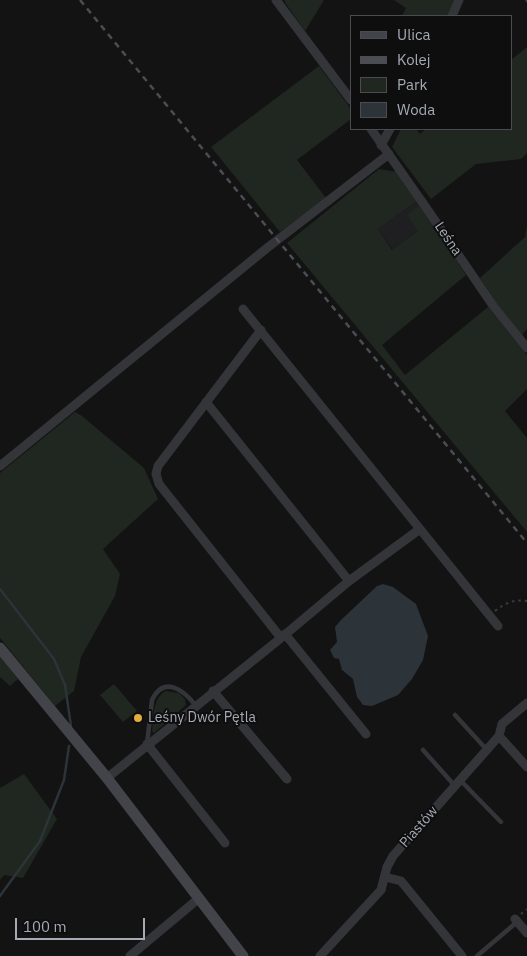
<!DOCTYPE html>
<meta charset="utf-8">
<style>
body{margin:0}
#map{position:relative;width:527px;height:956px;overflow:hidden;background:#131314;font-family:"IBM Plex Sans",sans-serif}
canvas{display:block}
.legend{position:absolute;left:350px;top:15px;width:162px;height:115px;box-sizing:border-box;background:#0e0e0f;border:1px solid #4b4c51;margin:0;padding:6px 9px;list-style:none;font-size:15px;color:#a6aab4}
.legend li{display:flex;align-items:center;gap:10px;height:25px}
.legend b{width:25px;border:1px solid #4b4c51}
.scale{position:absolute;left:15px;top:918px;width:130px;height:22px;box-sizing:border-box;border:2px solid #a6aab4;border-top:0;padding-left:6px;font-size:15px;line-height:18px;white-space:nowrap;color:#a6aab4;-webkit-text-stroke:4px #0e0e0f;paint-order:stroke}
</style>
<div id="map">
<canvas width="527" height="956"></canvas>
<ul class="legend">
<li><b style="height:6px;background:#424449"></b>Ulica</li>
<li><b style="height:6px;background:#4b4d52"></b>Kolej</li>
<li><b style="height:14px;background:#1f2720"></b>Park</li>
<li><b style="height:14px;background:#2c3339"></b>Woda</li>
</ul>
<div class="scale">100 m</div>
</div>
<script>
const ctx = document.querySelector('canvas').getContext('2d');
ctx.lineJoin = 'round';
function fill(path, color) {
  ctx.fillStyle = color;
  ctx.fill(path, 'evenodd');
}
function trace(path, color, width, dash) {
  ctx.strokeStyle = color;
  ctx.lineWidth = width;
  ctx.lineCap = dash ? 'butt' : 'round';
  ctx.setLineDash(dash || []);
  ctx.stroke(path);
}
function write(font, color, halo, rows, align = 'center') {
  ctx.font = font + ' "IBM Plex Sans",sans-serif';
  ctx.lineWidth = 4;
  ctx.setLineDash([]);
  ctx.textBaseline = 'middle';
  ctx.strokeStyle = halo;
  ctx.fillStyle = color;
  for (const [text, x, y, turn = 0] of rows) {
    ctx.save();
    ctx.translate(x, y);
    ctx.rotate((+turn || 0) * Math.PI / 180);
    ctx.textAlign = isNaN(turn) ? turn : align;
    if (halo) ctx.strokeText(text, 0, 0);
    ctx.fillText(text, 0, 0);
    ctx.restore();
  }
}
const built = new Path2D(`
 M418,200L421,204L418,231L393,250L378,229Z`);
const green = new Path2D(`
 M285,0H324L305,31L284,1Z
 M394,0H457L449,16H402L406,8Z
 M527,47V153L521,159L476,164L431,199L392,147L401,129H416L420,134L426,129H511V60Z
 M319,66L351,109V119L297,160L326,198L280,232L211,147Z
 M379,169L398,172L418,200L378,229L392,250L418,231L407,215L421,204L466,275L382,345L405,375L488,307L527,355V389L505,411L527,438V532L287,243Z
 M527,225V329L522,335L497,304L480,278L525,237Z
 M75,412L82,416L144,468L158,499L103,549L120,574L115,596L81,657L74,691L55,706L0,638V473Z
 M0,656L18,679L10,686L0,677Z
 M114,684L137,711L123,722L100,695Z
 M165,691L179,693L185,699L186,705L154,733L152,731C154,717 152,700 165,691Z
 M24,774L57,819L23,878L4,875L0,880V788Z`);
const water = new Path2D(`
 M383,584L393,587L416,604L428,636L423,660L412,679L398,695L372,706L363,705L357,697L353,679L342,670L339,659L334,658L330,650L337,642L335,627L341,620L377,586Z`);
const stream = new Path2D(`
 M0,589L54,659L65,685L71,726
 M0,896L40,841L64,780L69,746`);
const path = new Path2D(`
 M526,0L527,2
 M495,611C505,603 514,599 527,601
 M521,914L527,909`);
const lane = new Path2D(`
 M455,715L487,750
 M147,744L152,700C164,675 184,690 196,706
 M423,750L455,786
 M460,780L501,822
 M477,956L517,922`);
const street = new Path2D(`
 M276,0L351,100
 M452,16L459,0
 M371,129L425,206L494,307L527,348
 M381,145L390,129
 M243,309L498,626
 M261,330L158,466L156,474L159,484L281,638
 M206,402L349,581
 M0,466L267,248L389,154
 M285,634L366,734
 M213,691L287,779
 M499,736L527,767
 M147,744L225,843
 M107,778L281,638L349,581L420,529
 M385,877L401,881L462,956
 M515,919L527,933
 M130,956L198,899
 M320,956L381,890L387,867L393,856L499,736L502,724L527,703`);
const secondary = new Path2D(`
 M0,648L107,778L243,956`);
const rail = new Path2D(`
 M80,0L527,543`);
const markers = [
 [138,718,5,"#e3ac3d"]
];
const streetNames = [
 ["Leśna",448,239,56],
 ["Piastów",419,827,-49]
];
const poiNames = [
 ["Leśny Dwór Pętla",148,718]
];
fill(built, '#1f1f21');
fill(green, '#1f2720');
fill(water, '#2c3339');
trace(stream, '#2c3339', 2.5);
trace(path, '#3a3c40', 2, [2.5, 4]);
trace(lane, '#343539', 4.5);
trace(street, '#343539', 9);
trace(secondary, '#424449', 11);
trace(rail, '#4b4d52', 2.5, [6, 5]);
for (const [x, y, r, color] of markers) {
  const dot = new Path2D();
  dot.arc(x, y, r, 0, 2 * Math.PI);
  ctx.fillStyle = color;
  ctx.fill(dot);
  trace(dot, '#0e0e0f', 2);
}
write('14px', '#a6aab4', '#0e0e0f', streetNames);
write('14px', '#a6aab4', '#0e0e0f', poiNames, 'left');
</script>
